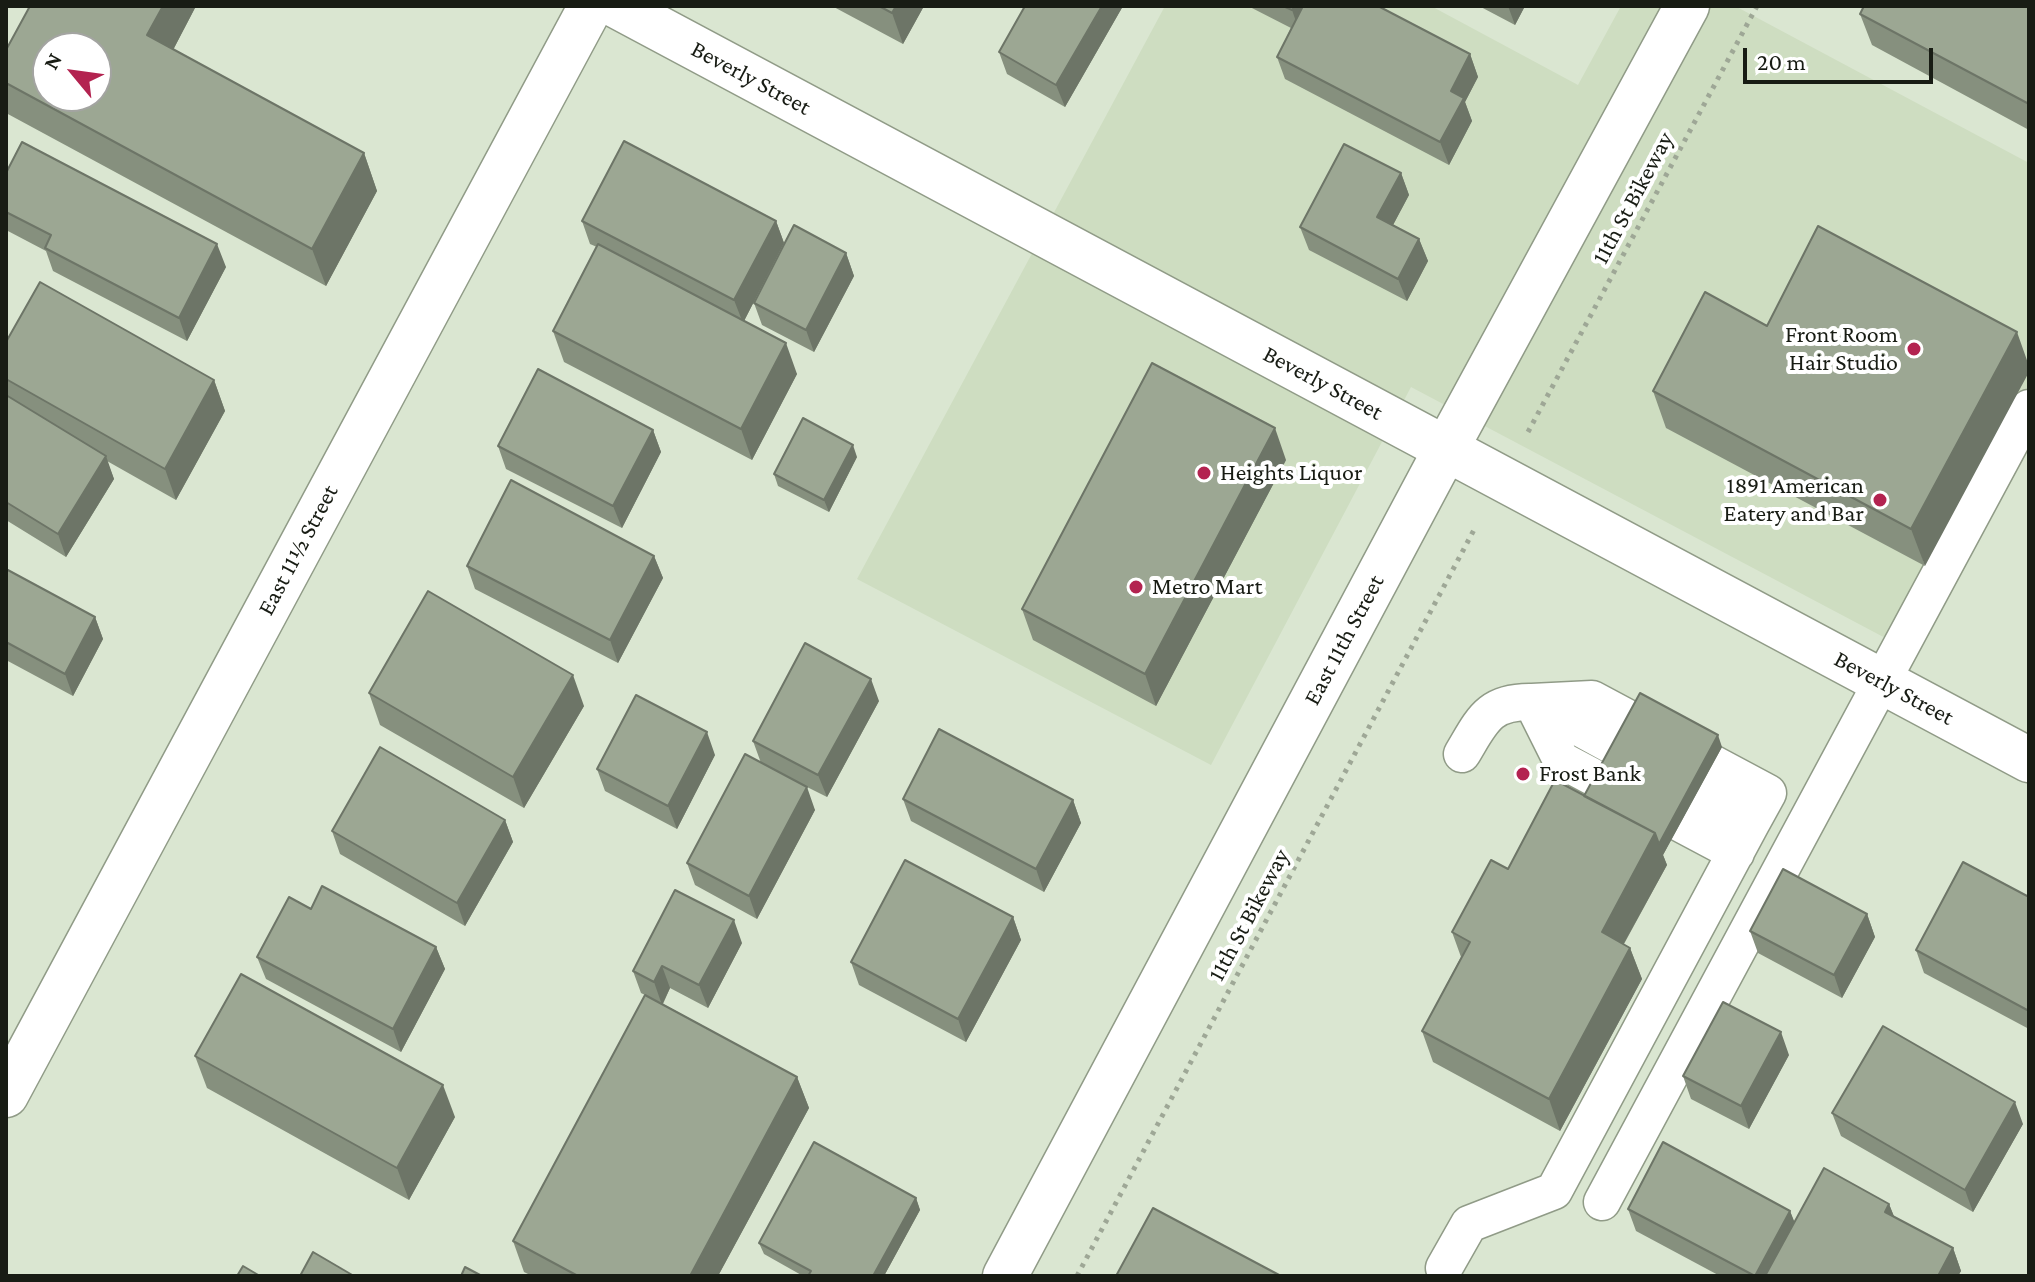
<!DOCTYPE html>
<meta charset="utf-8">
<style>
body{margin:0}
#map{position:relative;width:2035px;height:1282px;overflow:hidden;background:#dae6d1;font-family:"Crimson Pro",serif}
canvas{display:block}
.frame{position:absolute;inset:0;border:8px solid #181c14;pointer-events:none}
.north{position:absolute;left:32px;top:32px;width:80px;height:80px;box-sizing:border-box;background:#fff;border:2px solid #a3a4a1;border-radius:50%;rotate:299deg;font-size:22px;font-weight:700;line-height:32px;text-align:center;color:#181c14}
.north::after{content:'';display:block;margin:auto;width:28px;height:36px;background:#b32350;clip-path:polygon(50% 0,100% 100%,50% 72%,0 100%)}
.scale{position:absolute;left:1743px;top:48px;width:190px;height:36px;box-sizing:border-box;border:4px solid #181c14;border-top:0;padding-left:10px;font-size:24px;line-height:28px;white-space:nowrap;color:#181c14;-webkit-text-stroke:6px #fff;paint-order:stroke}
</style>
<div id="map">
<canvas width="2035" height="1282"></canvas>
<div class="frame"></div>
<div class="north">N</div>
<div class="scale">20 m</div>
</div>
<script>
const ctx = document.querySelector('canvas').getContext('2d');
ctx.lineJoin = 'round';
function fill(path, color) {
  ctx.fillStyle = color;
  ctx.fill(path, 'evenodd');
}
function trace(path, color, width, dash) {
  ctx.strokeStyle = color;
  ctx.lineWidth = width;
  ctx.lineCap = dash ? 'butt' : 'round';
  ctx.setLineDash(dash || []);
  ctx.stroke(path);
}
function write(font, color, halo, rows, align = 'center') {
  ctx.font = font + ' "Crimson Pro",serif';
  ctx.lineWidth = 8;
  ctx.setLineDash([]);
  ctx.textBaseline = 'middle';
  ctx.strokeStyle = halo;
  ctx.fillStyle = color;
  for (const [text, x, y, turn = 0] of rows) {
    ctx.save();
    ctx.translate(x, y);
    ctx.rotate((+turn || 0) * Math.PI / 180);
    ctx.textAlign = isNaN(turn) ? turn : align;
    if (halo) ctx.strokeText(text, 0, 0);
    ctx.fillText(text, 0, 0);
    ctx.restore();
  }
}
const built = new Path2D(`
 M1165,6H1431L1578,85L1621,6H1735L2029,163V384L1891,641L1411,387L1211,765L857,579Z`);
const path = new Path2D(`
 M1528,432L1757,6
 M1077,1276L1475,528`);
const lane = new Path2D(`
 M1736,853L1561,760L1532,702L1592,699L1768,793L1752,822
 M1602,1202L2029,408
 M1444,1268L1469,1224L1554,1191L1752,822L1532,702C1488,701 1482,721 1462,754`);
const street = new Path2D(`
 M617,6L2029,760
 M6,1095L591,6`);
const secondary = new Path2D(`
 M1005,1276L1446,449L1687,6`);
const wall = new Path2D(`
 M30,6H196L173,50L364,153L377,191L326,286L6,113V50Z
 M832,6H924L903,44Z
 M1123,6L1065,107L1007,74L999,52Z
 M1248,6H1378L1470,54L1478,77L1465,102L1472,121L1449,165L1285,79L1277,57L1291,28Z
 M1479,6H1525L1515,25Z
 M2029,6V130L1872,45L1860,14Z
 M6,173L226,267L187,341L53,271L46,251L6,230Z
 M1401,173L1409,195L1393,225L1419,239L1428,261L1407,301L1309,250L1300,227Z
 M582,221H776L784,243L744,321L797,374L752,460L564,362L553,331L597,247L590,244Z
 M1818,226L1925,566L1666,428L1653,391L1767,326Z
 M846,253L854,276L814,352L762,325L754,303Z
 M6,342L214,380L225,411L176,500L107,461L114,479L66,557L6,520Z
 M653,430L661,452L622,528L506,469L498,446Z
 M857,457L829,512L778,486L774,474Z
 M1286,460L1156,706L1033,640L1022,609Z
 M654,556L663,578L618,663L475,589L467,566Z
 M6,569L95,617L103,639L73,696L6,660Z
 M369,693L584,706L524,808L380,725Z
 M879,701L827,797L789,778L815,810L757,919L695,885L687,863L761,763L753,741Z
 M1722,747L1663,855L1667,865L1624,944L1630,948L1642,979L1560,1131L1433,1062L1422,1031L1461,957L1452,932L1508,869L1584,796Z
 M715,755L677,829L605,791L597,769Z
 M903,799L1073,800L1081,823L1044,892L911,821Z
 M505,820L513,842L465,926L340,854L332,831Z
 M2029,897V1029L1924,973L1916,950Z
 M311,909L436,947L445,969L401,1052L266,979L257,957Z
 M1867,914L1875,937L1842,998L1758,953L1750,931Z
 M1013,917L1021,940L966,1042L859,985L851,962Z
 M742,943L708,1008L670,988L663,1004L797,1077L809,1108L718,1276H532L524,1272L513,1241L645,995L641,993L633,971Z
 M1789,1055L1749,1129L1691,1099L1683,1076Z
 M195,1056L455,1117L409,1200L207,1088Z
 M1832,1113L2023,1124L1973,1212L1841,1136Z
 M916,1198L920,1210L884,1276H803L764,1254L759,1243Z
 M1889,1204L1894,1217L1953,1248L1961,1271L1958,1276H1720L1636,1231L1628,1209L1790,1211L1794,1222Z`);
const shadedWall = new Path2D(`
 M163,6H196L161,73L147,35Z
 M896,6H924L903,44L892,13Z
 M1102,6H1123L1065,107L1056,85Z
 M1294,6H1314L1300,33L1292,10Z
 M1508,6H1525L1515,25Z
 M1470,54L1478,77L1465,102L1472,121L1449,165L1440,142L1451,91Z
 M364,153L377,191L326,286L312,249Z
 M1401,173L1409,195L1385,240L1377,217Z
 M776,221L784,243L743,323L734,300Z
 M1419,239L1428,261L1407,301L1398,279Z
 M217,244L226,267L187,341L179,318Z
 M846,253L854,276L814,352L806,330Z
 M2017,332L2029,366V372L1925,566L1911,529Z
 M786,343L797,374L752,460L741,429Z
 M214,380L225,411L176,500L165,469Z
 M1275,428L1286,460L1156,706L1145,674Z
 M653,430L661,452L622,528L613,506Z
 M853,445L857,457L829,512L824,500Z
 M106,456L114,479L66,557L58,534Z
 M654,556L663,578L618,663L610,640Z
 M95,617L103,639L73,696L65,674Z
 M573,675L584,706L524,808L513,777Z
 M871,679L879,701L827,797L818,775Z
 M707,732L715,755L677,829L668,806Z
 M1718,735L1722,747L1663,855L1667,865L1613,963L1602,932L1655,833Z
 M807,787L815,810L757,919L749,896Z
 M1073,800L1081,823L1044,892L1036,869Z
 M505,820L513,842L465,926L457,903Z
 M1867,914L1875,937L1842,998L1834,975Z
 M1013,917L1021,940L966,1042L958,1019Z
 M734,920L742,943L708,1008L699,985Z
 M436,947L445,969L401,1052L393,1029Z
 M1630,948L1642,979L1560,1131L1549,1099Z
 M662,966L670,988L662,1005L654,982Z
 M1781,1032L1789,1055L1749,1129L1741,1106Z
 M797,1077L809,1108L718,1276H690Z
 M443,1085L455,1117L409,1200L397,1168Z
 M2015,1102L2023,1124L1973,1212L1965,1190Z
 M916,1198L920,1210L884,1276H873Z
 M1889,1204L1898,1226L1885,1212Z
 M1790,1211L1799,1233L1776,1276H1755Z
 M1953,1248L1961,1271L1958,1276H1938Z`);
const building = new Path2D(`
 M30,6H163L147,35L364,153L312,249L6,83V50ZM48,48H96V96H48Z
 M879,6H896L892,13Z
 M1025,6H1102L1056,85L999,52Z
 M1283,6H1294L1292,10Z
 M1303,6H1378L1470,54L1451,91L1464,98L1440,142L1277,57Z
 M1864,6H2029V104L1860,14Z
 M624,141L776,221L734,300L582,221Z
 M22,142L217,244L179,318L45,248L51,235L6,212V173Z
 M1344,144L1401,173L1377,217L1419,239L1398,279L1300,227Z
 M794,225L846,253L806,330L754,303Z
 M1818,226L2017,332L1911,529L1653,391L1705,292L1767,326Z
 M598,244L786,343L741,429L553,331Z
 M40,282L214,380L165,469L6,379V342Z
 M1152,363L1275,428L1145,674L1022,609Z
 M538,369L653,430L613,506L498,446Z
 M6,395L106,456L58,534L6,502Z
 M803,418L853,445L824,500L774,474Z
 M511,480L654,556L610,640L467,566Z
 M6,569L95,617L65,674L6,642Z
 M428,591L573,675L513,777L369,693Z
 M805,643L871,679L818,775L753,741Z
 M1640,693L1718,735L1659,844L1655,833L1584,796Z
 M636,695L707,732L668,806L597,769Z
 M939,729L1073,800L1036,869L903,799Z
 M380,747L505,820L457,903L332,831Z
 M745,754L807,787L749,896L687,863Z
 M1555,780L1655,833L1602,932L1630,948L1549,1099L1422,1031L1470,942L1452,932L1491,860L1508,869Z
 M905,860L1013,917L958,1019L851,962Z
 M1963,862L2029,897V1011L1916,950Z
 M1783,869L1867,914L1834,975L1750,931Z
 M322,886L436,947L393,1029L257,957L289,897L311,909Z
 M675,890L734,920L699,985L662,966L654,982L633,971Z
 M241,974L443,1085L397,1168L195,1056Z
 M645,995L797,1077L690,1276H578L513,1241Z
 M1723,1002L1781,1032L1741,1106L1683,1076Z
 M1883,1026L2015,1102L1965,1190L1832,1113Z
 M814,1142L916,1198L873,1276H808L811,1271L759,1243Z
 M1663,1142L1790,1211L1755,1276L1628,1209Z
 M1824,1168L1889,1204L1885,1212L1953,1248L1938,1276H1765Z
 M1153,1208L1281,1276H1116Z
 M313,1252L354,1276H300Z
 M243,1266L260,1276H237Z
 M465,1267L482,1276H461Z`);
const markers = [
 [1914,349,8,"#b32350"],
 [1204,473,8,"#b32350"],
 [1880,500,8,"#b32350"],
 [1136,587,8,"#b32350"],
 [1523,774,8,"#b32350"]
];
const streetNames = [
 ["Beverly Street",751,78,28],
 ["11th St Bikeway",1633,198,-62],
 ["Beverly Street",1323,383,28],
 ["East 11½ Street",298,550,-62],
 ["East 11th Street",1344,640,-62],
 ["Beverly Street",1894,688,28],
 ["11th St Bikeway",1249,915,-62]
];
const poiNames = [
 ["Front Room",1898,335,"right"],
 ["Hair Studio",1898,363,"right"],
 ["Heights Liquor",1220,473],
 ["1891 American",1864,486,"right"],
 ["Eatery and Bar",1864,514,"right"],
 ["Metro Mart",1152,587],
 ["Frost Bank",1539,774]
];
fill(built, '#ceddc1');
trace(lane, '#909b87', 39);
trace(street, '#909b87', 47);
trace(secondary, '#909b87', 47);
trace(path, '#9ea796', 5, [4, 6]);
trace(lane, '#fff', 36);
trace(street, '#fff', 44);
trace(secondary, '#fff', 44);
fill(wall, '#86907e');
fill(shadedWall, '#6d7567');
fill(building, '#9ca793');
trace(building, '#6d7567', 2);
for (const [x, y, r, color] of markers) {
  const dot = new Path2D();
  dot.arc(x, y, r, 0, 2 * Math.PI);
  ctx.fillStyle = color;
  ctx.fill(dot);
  trace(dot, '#fff', 3);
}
write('24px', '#181c14', '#fff', streetNames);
write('24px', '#181c14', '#fff', poiNames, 'left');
</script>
